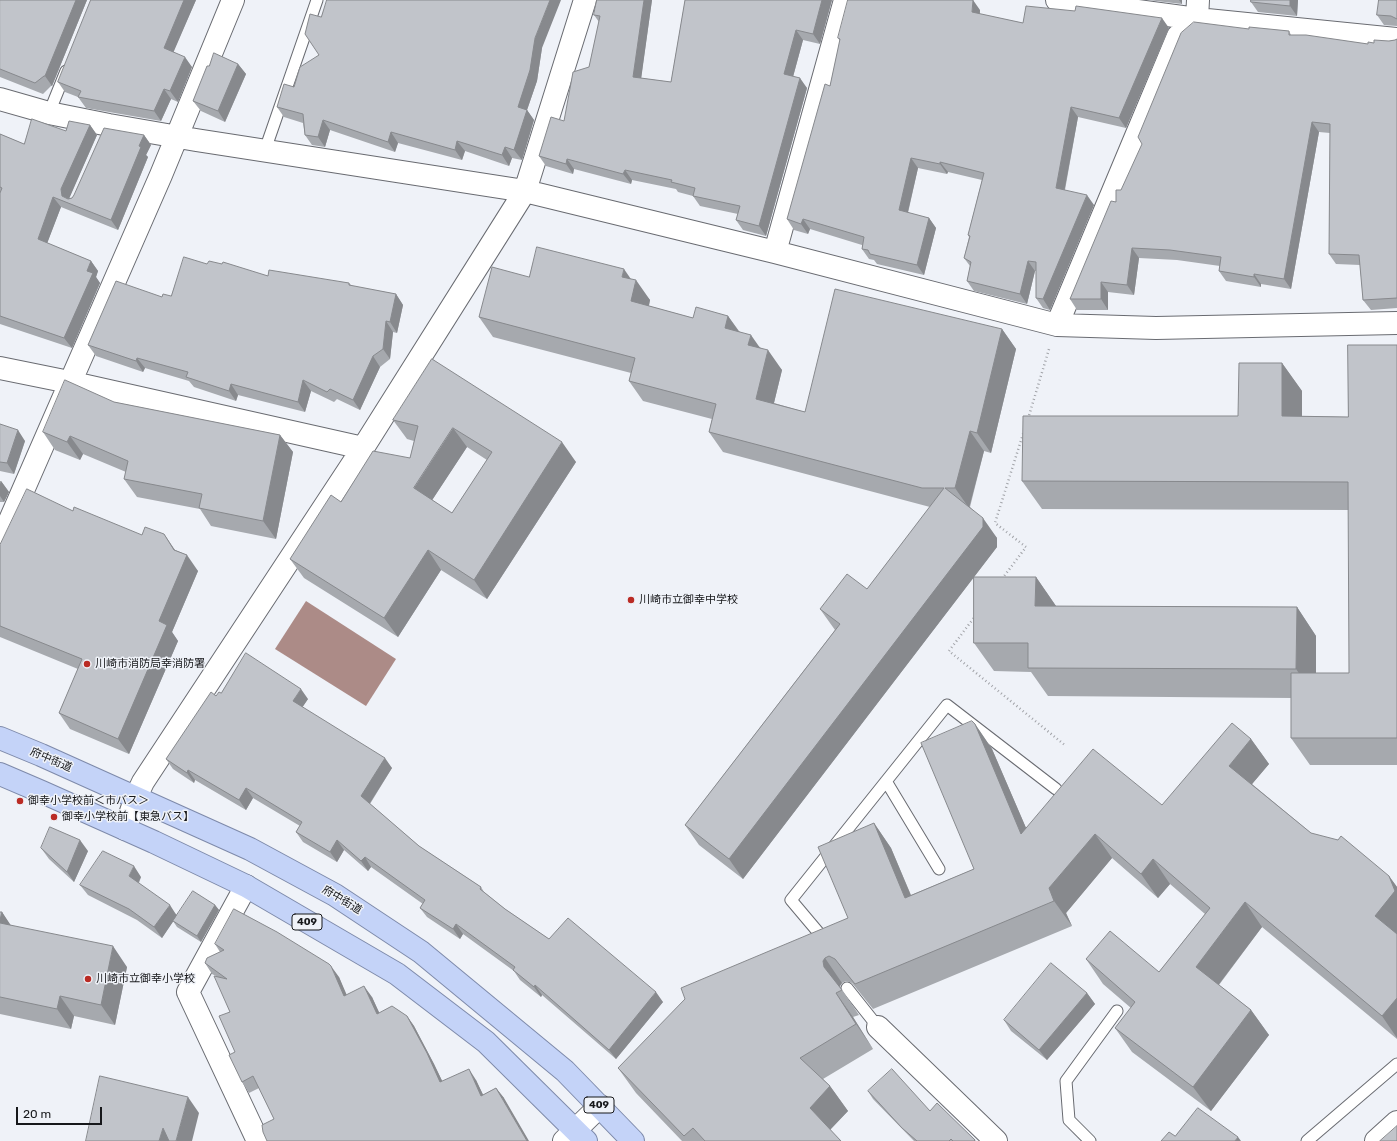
<!DOCTYPE html>
<meta charset="utf-8">
<style>
body{margin:0}
#map{position:relative;width:1397px;height:1141px;overflow:hidden;background:#eff2f8;font-family:Rubik,sans-serif}
canvas{display:block}
.scale{position:absolute;left:16px;top:1107px;width:86px;height:18px;box-sizing:border-box;border:2px solid #17181b;border-top:0;padding-left:5px;font-size:12px;line-height:14px;white-space:nowrap;color:#17181b;-webkit-text-stroke:3px #eff2f8;paint-order:stroke}
</style>
<div id="map">
<canvas width="1397" height="1141"></canvas>
<div class="scale">20 m</div>
</div>
<script>
const ctx = document.querySelector('canvas').getContext('2d');
ctx.lineJoin = 'round';
function fill(path, color) {
  ctx.fillStyle = color;
  ctx.fill(path, 'evenodd');
}
function trace(path, color, width, dash) {
  ctx.strokeStyle = color;
  ctx.lineWidth = width;
  ctx.lineCap = dash ? 'butt' : 'round';
  ctx.setLineDash(dash || []);
  ctx.stroke(path);
}
function write(font, color, halo, rows, align = 'center') {
  ctx.font = font + ' Rubik,"Noto Sans JP",sans-serif';
  ctx.lineWidth = 3;
  ctx.setLineDash([]);
  ctx.textBaseline = 'middle';
  ctx.strokeStyle = halo;
  ctx.fillStyle = color;
  for (const [text, x, y, turn = 0] of rows) {
    ctx.save();
    ctx.translate(x, y);
    ctx.rotate((+turn || 0) * Math.PI / 180);
    ctx.textAlign = isNaN(turn) ? turn : align;
    if (halo) ctx.strokeText(text, 0, 0);
    ctx.fillText(text, 0, 0);
    ctx.restore();
  }
}
const water = new Path2D(`
 M306,601L396,659L366,706L275,649Z`);
const path = new Path2D(`
 M1028,419L1049,349
 M1002,579L1026,547L995,523L1024,431
 M976,615L949,651L1066,746`);
const service = new Path2D(`
 M49,113L66,71
 M265,150L317,0
 M886,781L939,869
 M818,932L791,900L947,705L1056,789
 M847,988L878,1027
 M1090,1141L1069,1120L1066,1081L1117,1011
 M1307,1141L1397,1064`);
const minor = new Path2D(`
 M1057,0L1197,19L1397,39
 M0,99L49,113L109,125L196,140L525,191L775,252L1057,325L1156,328L1397,323
 M775,252L845,0
 M1057,325L1178,36L1197,19L1198,0
 M0,368L69,382L363,448
 M0,543L161,175L233,0
 M125,829L136,797L143,782L363,448L525,191L585,0
 M246,886L188,992L258,1141
 M878,1027L996,1141
 M564,1141L600,1106
 M1376,1141L1397,1122`);
const trunk = new Path2D(`
 M0,738L41,755L250,849L335,895L421,952L565,1071L633,1141
 M0,774L42,792L154,842L246,886L397,974L486,1042L586,1141`);
const wall = new Path2D(`
 M0,0H87L52,86H51L43,94L0,77Z
 M91,0H196L173,52L192,67L178,102L171,99L161,121L86,108L78,97L65,92L58,82Z
 M652,0L641,78L671,82L685,0H832L820,44L803,40L793,77L807,88L766,236L743,230L736,220L738,214L700,206L693,196L678,192L676,189L632,180L631,184L574,169L573,174L546,166L539,156L564,121L589,67L599,22L594,15Z
 M1148,0H1182V4Z
 M1251,0H1397V26L1384,25L1377,15L1379,0H1298L1297,16L1258,12L1251,2Z
 M980,10V14L1023,23L1169,28L1126,128L1078,117L1065,190L1094,205L1050,310L1043,308L1036,298V271H1035L1027,304L974,291L967,281L970,266L964,258L969,237L968,235L982,180L948,172L947,174L918,168L908,213L929,218L936,228L924,275L877,264L874,260L869,259L862,249V245L810,229L808,234L794,230L787,219L830,86L840,41L838,38Z
 M321,17L542,48L537,81L527,110L534,120L522,160L512,158L509,166L465,151L462,160L398,143L395,152L330,130L325,147L312,145L305,135L303,123L284,117L277,107L294,87L319,55Z
 M1249,29L1289,31L1291,35L1368,44L1374,43L1395,40L1397,39V308L1371,310L1363,300L1360,265L1336,264L1329,254L1330,133L1319,132L1291,289L1261,284V287L1226,281L1219,271L1220,266L1177,260L1139,258L1134,295L1108,292V310H1077L1070,299L1121,190Z
 M238,64L246,74L225,122L201,111L193,101L209,66Z
 M90,125L97,135L69,198H72L144,135L151,145L146,155L148,157L118,230L61,207L47,243L91,261L98,271L96,277L100,283L72,348L0,324V134L24,144L66,131Z
 M207,264H222L268,276L349,283L352,286L396,294L403,305L397,333L393,332L390,359L380,367L360,410L337,399L334,402L311,391L305,412L238,395L236,401L194,387L189,381L145,368L143,372L96,356L88,345L162,297L171,296Z
 M529,277L631,279L650,300L649,306L693,318L728,316L739,331L761,348L782,370L774,403L805,412L1002,329L1016,349L991,453L984,451L970,507L997,538V547L974,577H1036L1056,606L1297,607L1316,636V673H1349V510L1042,509L1022,481L1238,416L1282,363L1302,391V416L1348,417L1397,345V765H1310L1291,738V698L1048,696L1031,672L994,671L974,643V577L743,879L699,845L685,825L835,630L820,609L867,589L930,507L723,452L709,432L712,419L643,401L629,381L631,373L493,337L479,317Z
 M432,359L576,462L487,599L441,570L398,637L304,578L290,559L341,502L410,458L414,441L407,439L393,420ZM467,447L487,460L452,513L432,500Z
 M114,402L280,435L293,452L276,539L211,526L200,509L137,497L124,479L126,472L83,454L80,460L55,450L43,432Z
 M0,424L25,441L14,474L0,471Z
 M0,481H1L9,492L4,502H0Z
 M73,511L175,550L198,571L172,632L178,641L129,754L70,729L59,713L78,669L0,637V545Z
 M221,693L308,699L302,707L392,768L370,804L419,846L481,887L484,892L505,909L549,939L663,1002L616,1059L542,995L541,997L520,980L514,971L463,934L460,939L427,917L420,908L423,904L371,867L368,871L344,850L337,862L303,842L296,832L300,826L253,798L246,810L195,780L194,783L173,769L166,759L216,696Z
 M975,724L992,749L1026,828L1162,805L1251,739L1269,764L1252,784L1311,833L1389,876L1397,887V1039L1262,927L1219,985L1251,1010L1269,1035L1211,1111L1132,1052L1115,1028L1131,1008L1103,984L1086,959L1159,972L1205,914L1170,884L1158,898L1112,858L1066,913L1072,926L873,1009L852,983L846,981L842,983L840,986L841,988L859,1015L853,1017L873,1049L823,1079L830,1086L848,1111L830,1130L841,1141H682L636,1093L618,1068L848,918L874,823L891,848L911,895L974,869Z
 M41,848L88,851L74,882L49,859Z
 M141,877L139,883L177,915L215,905L219,910L201,942L177,927L173,921L162,938L137,920L88,895L80,885Z
 M0,912H2L10,925L127,967L115,1025L74,1016L71,1029L0,1014Z
 M215,944L339,977L346,995L372,997L379,1013L407,1016L414,1026L434,1064L442,1081L476,1080L483,1095L496,1088L504,1098L274,1119L259,1088L249,1093L242,1082L235,1052L230,1012L216,976L212,974L205,963L220,952Z
 M1087,993L1095,1004L1047,1060L1011,1031L1004,1020Z
 M868,1091L930,1111L975,1140L976,1141H914L873,1099Z`);
const shadedWall = new Path2D(`
 M76,0H87L52,86L45,76Z
 M184,0H196L171,58L164,48Z
 M550,0H561L542,48L537,81L527,110L534,120L522,160L514,150L518,107L535,38Z
 M644,0H652L640,87L633,77Z
 M822,0H832L820,44L813,34Z
 M973,0L980,10L979,22L972,12Z
 M1179,0H1182V4Z
 M1290,0H1298L1297,16L1290,6Z
 M1162,18L1169,28L1126,128L1119,118Z
 M796,30L803,40L791,84L784,74Z
 M185,57L192,67L178,102L170,91Z
 M238,64L246,74L225,122L218,111Z
 M800,78L807,88L766,236L759,226Z
 M164,89L171,99L161,121L154,111Z
 M1071,107L1078,117L1063,198L1056,188Z
 M323,120L330,130L325,147L318,137Z
 M1312,122L1319,132L1291,289L1284,279Z
 M90,125L97,135L69,199L62,196L61,189Z
 M391,132L398,143L395,152L388,142Z
 M144,135L151,145L146,155L148,157L118,230L111,220L139,146Z
 M457,141L465,151L462,160L455,150Z
 M505,147L512,158L509,166L502,155Z
 M911,158L918,168L906,220L899,210Z
 M567,159L574,169L573,174L566,164Z
 M940,162L948,172L947,174L940,164Z
 M625,170L632,180L631,184L623,174Z
 M1087,195L1094,205L1050,310L1043,299Z
 M53,197L61,207L45,249L38,239Z
 M929,218L936,228L924,275L917,265Z
 M803,219L810,229L808,234L801,224Z
 M1132,248L1139,258L1134,295L1127,285Z
 M91,261L98,271L96,277L100,283L72,348L64,338L87,271Z
 M1028,261L1035,271L1027,304L1020,294Z
 M624,269L635,285L636,280L650,300L645,322L631,301L622,277Z
 M1254,274L1261,284V287L1254,277Z
 M1101,282L1108,292V310L1101,299Z
 M396,294L403,305L397,333L390,322Z
 M728,316L742,336L725,328Z
 M386,321L393,332L390,359L383,349Z
 M1002,329L1016,349L991,453L977,433Z
 M751,335L765,355L748,345Z
 M768,350L782,370L770,419L756,399Z
 M373,356L380,367L360,410L353,400Z
 M137,358L145,368L143,372L136,361Z
 M1282,363L1302,391V444L1282,416Z
 M303,380L311,391L305,412L298,402Z
 M231,384L238,395L236,401L229,391Z
 M453,428L467,447L427,508L414,488Z
 M18,430L25,441L14,474L7,463Z
 M970,431L984,451L969,508L955,488Z
 M280,435L293,452L276,539L263,521Z
 M70,436L83,454L80,460L67,442Z
 M562,442L576,462L487,599L474,580Z
 M1,481L9,492L4,502L0,496V484Z
 M983,518L997,538V547L743,879L729,859Z
 M164,534L175,550L187,555L198,571L172,632L178,641L129,754L118,739L159,621Z
 M428,550L441,570L398,637L384,618Z
 M1036,577L1056,606L1055,634L1035,606Z
 M1297,607L1316,636V698L1296,669Z
 M301,689L308,699L300,711L293,701Z
 M975,724L992,749L1039,858L1021,834Z
 M1251,739L1269,764L1247,790L1229,766Z
 M385,758L392,768L368,806L361,796Z
 M188,770L195,780L194,783L187,773Z
 M246,788L253,798L246,810L239,800Z
 M874,823L891,848L922,922L905,898Z
 M1095,834L1112,858L1066,913L1072,926L1054,901L1049,888Z
 M80,840L88,851L74,882L67,872Z
 M337,840L344,850L337,862L330,852Z
 M365,857L371,867L368,871L361,861Z
 M1153,859L1170,884L1158,898L1141,874Z
 M134,866L141,877L136,887L129,876Z
 M1389,876L1397,887V934L1375,916Z
 M1245,902L1262,927L1213,992L1196,967Z
 M170,905L177,916L162,938L154,927Z
 M215,905L219,910L201,942L197,936Z
 M2,912L16,933L0,923V920Z
 M456,924L463,934L460,939L453,929Z
 M113,946L127,967L115,1025L101,1005Z
 M825,958L842,983L840,986L841,990L824,967L823,961Z
 M331,966L339,977L352,1007L344,996Z
 M535,985L542,995L541,997L534,987Z
 M364,986L372,997L385,1025L377,1014Z
 M656,992L663,1002L616,1059L609,1050Z
 M836,993L853,1017L873,1049L856,1024Z
 M1087,993L1095,1004L1047,1060L1039,1050Z
 M60,996L74,1016L71,1029L57,1009Z
 M1397,998V1038L1382,1016Z
 M1251,1010L1269,1035L1211,1111L1193,1087Z
 M407,1016L414,1026L434,1064L448,1093L440,1082Z
 M469,1069L476,1080L489,1107L481,1096Z
 M830,1086L848,1111L827,1133L810,1108Z
 M496,1088L504,1098L529,1141H527Z
 M188,1097L199,1113L192,1141H176Z
 M163,1128L172,1141H159Z
 M1238,1137L1241,1141H1235Z`);
const building = new Path2D(`
 M0,0H76L45,76H44L35,83L0,69Z
 M91,0H184L164,48L185,57L170,91L164,89L154,111L78,97L81,91L58,82Z
 M327,0H550L535,38L530,70L518,107L527,110L514,150L505,147L502,155L457,141L455,150L391,132L388,142L323,120L318,137L305,135L303,114L277,107L284,84L294,87L300,67L319,55L305,34L310,14L321,17Z
 M597,0H644L633,77L671,82L685,0H822L813,34L796,30L784,74L800,78L759,226L736,220L740,206L693,196L695,188L671,182L672,180L625,170L623,174L567,159L566,164L539,156L551,117L564,121L573,72L589,67L600,16L594,15Z
 M848,0H973L972,12L1023,23L1026,6L1075,11L1076,6L1162,18L1119,118L1071,107L1056,188L1087,195L1043,299L1036,298V262L1028,261L1020,294L967,281L971,262L964,258L970,236L968,235L984,173L940,162V164L911,158L899,210L929,218L917,265L870,254L868,250L862,249L864,237L803,219L801,224L787,219L825,84L830,86L840,39L838,38Z
 M1251,0H1290V6L1251,2Z
 M1379,0H1397V19L1391,16L1377,15Z
 M1194,22L1249,29V27L1289,31V35H1306L1368,44V42L1374,43V40L1389,41L1395,40L1397,39V298L1363,300L1359,255L1329,254L1330,124L1312,122L1284,279L1254,274V277L1219,271L1221,257L1170,250L1132,248L1127,285L1101,282V299H1070L1111,201L1116,202V190H1121L1142,144L1138,137L1181,33Z
 M214,53L238,64L218,111L193,101L207,66H209Z
 M32,119L66,131L69,121L90,125L61,189L62,196L68,199L72,198L74,195L104,128L144,135L139,146L141,147L111,220L53,197L38,239L91,261L87,271L93,273L64,338L0,316V193L2,188L0,187V134L24,144Z
 M537,247L624,269L622,277L636,280L631,301L693,318L696,307L728,316L725,328L751,335L748,345L768,350L756,399L805,412L835,289L1002,329L977,433L970,431L955,488H945L983,518V527L729,859L685,825L840,624L820,609L847,574L867,589L944,488H922L709,432L716,404L629,381L635,358L479,317L492,267L529,277Z
 M184,257L207,264L209,261L222,264L223,262L268,276L269,270L349,283V285L396,294L390,322L386,321L383,349L373,356L353,400L330,389L327,392L303,380L298,402L231,384L229,391L186,377L188,372L137,358L136,361L88,345L116,281L162,297L163,294L171,296Z
 M1348,345H1397V738H1291V673H1349L1348,482L1022,481L1023,416H1238L1239,363H1282V416L1348,417Z
 M432,359L562,442L474,580L428,550L384,618L290,559L331,495L341,502L373,451L410,458L418,426L393,420ZM453,428L492,452L452,513L414,488Z
 M65,380L114,402L280,435L263,521L199,508L202,494L124,479L128,461L70,436L67,442L43,432Z
 M0,424L18,430L7,463L0,462Z
 M27,489L73,511L74,507L142,535L145,527L164,534L174,550L187,555L159,621L167,625L118,739L59,713L82,659L0,626V545Z
 M974,577H1036L1035,606L1297,607L1296,669L1028,668V643H974Z
 M246,653L301,689L293,701L385,758L361,796L419,846L481,887L480,889L505,909L549,939L568,918L656,992L609,1050L535,985L534,987L513,970L515,967L456,924L453,929L420,908L425,900L365,857L361,861L337,840L330,852L296,832L302,822L246,788L239,800L188,770L187,773L166,759L211,692L216,696L219,692L221,693Z
 M972,721L975,724L1021,834L1093,749L1162,805L1232,723L1251,739L1229,766L1311,833L1338,840L1341,836L1389,876L1395,891L1375,916L1397,934V998L1382,1016L1245,902L1196,967L1251,1010L1193,1087L1115,1028L1135,1002L1086,959L1110,931L1159,972L1210,908L1153,859L1141,874L1095,834L1049,888L1054,901L855,984L835,959L829,956L825,958L823,961L824,967L842,990L836,993L856,1024L800,1058L830,1086L810,1108L841,1141H705L693,1128L684,1136L618,1068L685,999L681,988L848,918L818,847L874,823L905,898L974,869L921,743Z
 M50,827L80,840L67,872L41,848Z
 M103,851L134,866L129,876L170,905L154,927L129,909L80,885Z
 M193,891L215,905L197,936L173,921Z
 M234,909L277,932L329,964L331,966L344,996L364,986L377,1014L392,1006L407,1016L427,1053L440,1082L469,1069L481,1096L496,1088L527,1141H267L263,1132L262,1125L274,1119L253,1076L242,1082L229,1055L235,1052L219,1016L230,1012L214,976L227,979L205,963L207,958L224,950L215,944Z
 M0,912H2L0,920Z
 M0,923L113,946L101,1005L60,996L57,1009L0,997Z
 M1051,963L1087,993L1039,1050L1004,1020Z
 M892,1069L930,1111L937,1103L975,1140L974,1141H953L951,1139L949,1141H917L902,1128L868,1091Z
 M100,1076L188,1097L176,1141H169L163,1128L159,1141H86Z
 M1198,1108L1238,1137L1235,1141H1161L1169,1132L1175,1136Z
 M1397,1126V1141H1380Z`);
const markers = [
 [631,600,4,"#ba2b24"],
 [87,664,4,"#ba2b24"],
 [20,801,4,"#ba2b24"],
 [54,817,4,"#ba2b24"],
 [88,979,4,"#ba2b24"]
];
const shields = [
 [307,922,30],
 [599,1105,30]
];
const shieldNames = [
 ["409",307,922],
 ["409",599,1105]
];
const poiNames = [
 ["川崎市立御幸中学校",639,600],
 ["川崎市消防局幸消防署",95,664],
 ["御幸小学校前＜市バス＞",28,801],
 ["御幸小学校前【東急バス】",62,817],
 ["川崎市立御幸小学校",96,979]
];
const streetNames = [
 ["府中街道",51,760,23],
 ["府中街道",342,900,31]
];
fill(water, '#ac8b87');
trace(service, '#696b71', 13);
trace(minor, '#696b71', 24);
trace(trunk, '#7e8aaa', 24);
trace(path, '#a1a3a8', 2.5, [1, 3]);
trace(service, '#fff', 11);
trace(minor, '#fff', 22);
trace(trunk, '#c4d3f8', 22);
fill(wall, '#a6a9ae');
fill(shadedWall, '#87898d');
fill(building, '#c1c4ca');
trace(building, '#87898d', 1);
for (const [x, y, r, color] of markers) {
  const dot = new Path2D();
  dot.arc(x, y, r, 0, 2 * Math.PI);
  ctx.fillStyle = color;
  ctx.fill(dot);
  trace(dot, '#eff2f8', 1.5);
}
for (const [x, y, w] of shields) {
  const box = new Path2D();
  box.roundRect(x - w / 2, y - 8, w, 16, 3);
  ctx.fillStyle = '#eff2f8';
  ctx.fill(box);
  trace(box, '#17181b', 1);
}
write('bold 10px', '#17181b', null, shieldNames);
write('11px', '#17181b', '#eff2f8', poiNames, 'left');
write('11px', '#17181b', '#eff2f8', streetNames);
</script>
